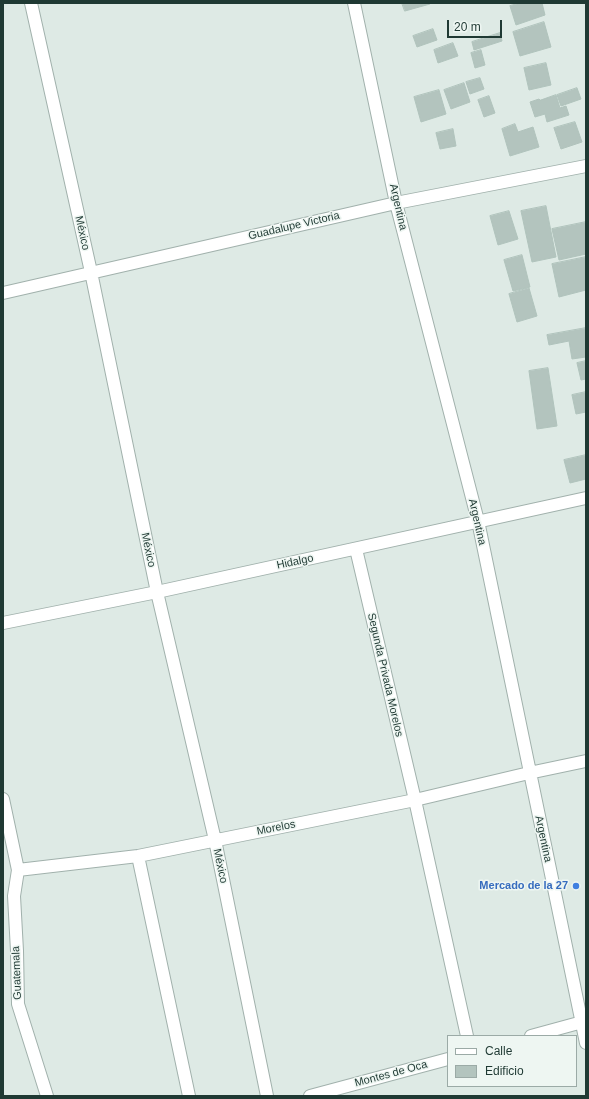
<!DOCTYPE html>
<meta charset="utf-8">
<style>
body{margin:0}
#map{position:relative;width:589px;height:1099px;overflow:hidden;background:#deeae5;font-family:Helvetica,sans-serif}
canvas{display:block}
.frame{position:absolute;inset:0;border:4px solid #1f3933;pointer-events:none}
.legend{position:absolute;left:447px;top:1035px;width:130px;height:52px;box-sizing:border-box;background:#eef6f2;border:1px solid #9baaa6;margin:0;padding:5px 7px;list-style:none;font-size:12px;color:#1f3933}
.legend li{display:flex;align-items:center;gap:8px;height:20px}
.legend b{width:20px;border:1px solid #9baaa6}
.scale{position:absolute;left:447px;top:20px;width:55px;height:18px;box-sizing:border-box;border:2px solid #1f3933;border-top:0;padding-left:5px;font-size:12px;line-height:14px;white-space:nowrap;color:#1f3933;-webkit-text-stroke:3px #eef6f2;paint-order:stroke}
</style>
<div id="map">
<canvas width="589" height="1099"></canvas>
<div class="frame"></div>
<ul class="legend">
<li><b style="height:5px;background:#fff"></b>Calle</li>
<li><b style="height:11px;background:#b3c4be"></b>Edificio</li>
</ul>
<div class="scale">20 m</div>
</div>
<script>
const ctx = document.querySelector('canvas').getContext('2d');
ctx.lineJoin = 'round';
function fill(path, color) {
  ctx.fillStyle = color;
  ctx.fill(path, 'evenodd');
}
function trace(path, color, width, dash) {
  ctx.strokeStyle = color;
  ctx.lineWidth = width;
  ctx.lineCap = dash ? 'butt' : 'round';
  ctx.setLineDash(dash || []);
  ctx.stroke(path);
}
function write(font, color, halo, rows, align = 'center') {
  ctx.font = font + ' Helvetica,sans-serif';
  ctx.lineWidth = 3;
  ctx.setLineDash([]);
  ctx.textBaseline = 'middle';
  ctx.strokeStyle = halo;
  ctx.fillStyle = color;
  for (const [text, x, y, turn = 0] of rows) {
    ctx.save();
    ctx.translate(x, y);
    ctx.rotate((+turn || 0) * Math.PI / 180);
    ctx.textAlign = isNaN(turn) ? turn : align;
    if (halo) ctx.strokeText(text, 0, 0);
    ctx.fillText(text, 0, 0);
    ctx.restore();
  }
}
const building = new Path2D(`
 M402,3H429L430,4L405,11Z
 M520,3H542L545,15L516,25L510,6Z
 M544,22L551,47L520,56L513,32Z
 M433,29L437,40L417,47L413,36Z
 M500,33L502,41L474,50L472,42Z
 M453,43L458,56L438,63L434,50Z
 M481,50L485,65L475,68L471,53Z
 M546,63L551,85L529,90L524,68Z
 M480,78L484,89L470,94L466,82Z
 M464,83L470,102L451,109L444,90Z
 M577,88L581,99L561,106L557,95Z
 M439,90L446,114L421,122L414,97Z
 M556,95L560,108L566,106L569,115L547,122L545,114L535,117L530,102L539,99L540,100Z
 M489,96L495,113L484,117L478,100Z
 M575,122L582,142L561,149L554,128Z
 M515,124L518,132L533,127L539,147L510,156L502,129Z
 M453,129L456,146L440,149L436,133Z
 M546,206L556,257L532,262L521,211Z
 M509,211L518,239L498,245L490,216Z
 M586,222V254L559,260L552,229Z
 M522,255L530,287L513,291L504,260Z
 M586,257V290L559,297L552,264Z
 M529,288L537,316L517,322L509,294Z
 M586,328V357L572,359L569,341L549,345L547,335Z
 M586,361V379L581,380L577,363Z
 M548,368L557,426L537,429L529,371Z
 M586,392V412L576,414L572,395Z
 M586,455V479L570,483L564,460Z`);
const street = new Path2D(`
 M31,3L91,272L157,592L215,840L267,1096
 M354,3L396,203L478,521L586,1043
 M3,293L396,203L586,166
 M356,549L415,800L467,1036
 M3,623L157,592L586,498
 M3,799L18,870L14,896L17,951L18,1004L47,1096
 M138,856L189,1096
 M18,870L138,856L415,800L529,773L586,761
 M531,1036L586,1021
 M310,1096L448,1059`);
const markers = [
 [576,886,4,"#3f7fe0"]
];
const streetNames = [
 ["Argentina",398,207,77],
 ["Guadalupe Victoria",294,226,-13],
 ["México",82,233,77],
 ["Argentina",477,522,77],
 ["México",148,550,78],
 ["Hidalgo",295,562,-12],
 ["Segunda Privada Morelos",385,675,77],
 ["Morelos",276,828,-11],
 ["Argentina",543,839,78],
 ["México",220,866,78],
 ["Guatemala",17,973,-92],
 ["Montes de Oca",391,1074,-15]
];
const shopNames = [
 ["Mercado de la 27",568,886]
];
fill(building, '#b3c4be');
trace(building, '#b0c3bc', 1);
trace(street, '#a1b1ac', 14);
trace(street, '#fff', 12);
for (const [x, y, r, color] of markers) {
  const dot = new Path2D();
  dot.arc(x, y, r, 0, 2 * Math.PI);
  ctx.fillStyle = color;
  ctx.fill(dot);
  trace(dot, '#eef6f2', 1.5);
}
write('11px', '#1f3933', '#eef6f2', streetNames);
write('bold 11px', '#366cbe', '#eef6f2', shopNames, 'right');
</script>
